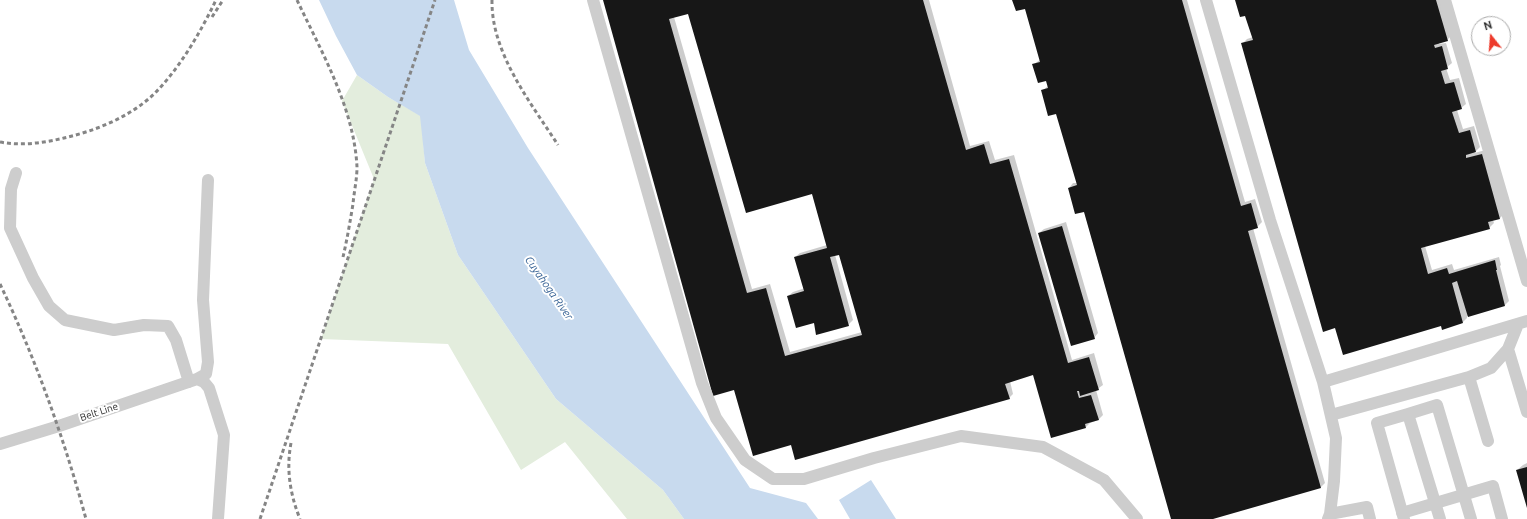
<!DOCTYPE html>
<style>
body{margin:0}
#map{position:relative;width:1527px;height:519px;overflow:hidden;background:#fff;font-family:Ubuntu,sans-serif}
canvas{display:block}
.north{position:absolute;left:1471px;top:16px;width:40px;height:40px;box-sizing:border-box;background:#fff;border:1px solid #acacac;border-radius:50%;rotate:343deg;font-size:11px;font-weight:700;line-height:16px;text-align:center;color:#303030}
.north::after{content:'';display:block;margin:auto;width:14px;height:18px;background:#ed3a2b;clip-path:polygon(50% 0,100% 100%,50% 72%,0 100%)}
</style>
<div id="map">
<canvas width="1527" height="519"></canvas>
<div class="north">N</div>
</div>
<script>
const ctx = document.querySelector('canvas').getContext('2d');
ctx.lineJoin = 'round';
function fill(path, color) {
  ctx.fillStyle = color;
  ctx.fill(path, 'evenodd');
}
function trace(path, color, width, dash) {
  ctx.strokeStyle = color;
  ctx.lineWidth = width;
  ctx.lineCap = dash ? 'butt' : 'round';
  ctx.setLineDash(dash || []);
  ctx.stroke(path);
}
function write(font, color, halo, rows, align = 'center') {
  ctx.font = font + ' Ubuntu,sans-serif';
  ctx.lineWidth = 4;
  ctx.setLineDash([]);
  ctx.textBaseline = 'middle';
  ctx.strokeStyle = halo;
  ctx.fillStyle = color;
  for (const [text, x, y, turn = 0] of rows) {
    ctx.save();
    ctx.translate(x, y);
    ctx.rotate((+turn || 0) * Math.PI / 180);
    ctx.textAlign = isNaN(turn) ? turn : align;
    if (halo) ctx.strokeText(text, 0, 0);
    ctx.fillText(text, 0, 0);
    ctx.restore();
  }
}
const green = new Path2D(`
 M357,75L388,97L421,116L425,163L458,255L556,399L663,490L684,519H627L565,442L521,470L448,344L321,339L374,179L342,101Z`);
const water = new Path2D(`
 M319,0H454L469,50L528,148L750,488L806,503L818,519H684L663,490L556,399L458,255L425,163L420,116L388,97L357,75L336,36Z
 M871,480L896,519H850L839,500Z`);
const shadow = new Path2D(`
 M604,0H929L970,146L989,141L995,160L1014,155L1072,360L1094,353L1103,385L1096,390L1103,415L1098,420L1090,423L1086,427L1034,374L1010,381L1013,394L1009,398L792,443L735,389ZM689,12L812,193L827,245L800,253L795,257L805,288L793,292L788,296L814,322L848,325L853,320L835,255L839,253L862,332L790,352L770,284L752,289L674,17Z
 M1014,0H1187L1245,202L1255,199L1262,222L1257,227L1253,228L1325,483L1321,487L1209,519H1172L1084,211L1069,188L1073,183H1077L1057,113L1042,91L1048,86L1047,79L1033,65L1041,59L1025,8Z
 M1236,0H1441L1452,35L1447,40L1439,42V44L1446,43L1452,63L1446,68L1450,80L1459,78L1466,104L1461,108L1457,110L1463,129L1474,126L1480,147L1474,153L1486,150L1504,214L1500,218L1493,220L1494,223L1489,228L1425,246L1432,270L1452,264L1454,270L1499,257L1501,265L1500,266L1509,301L1505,305L1467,316V318L1463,322L1442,325L1242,44L1247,39L1253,37L1246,14Z
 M1066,222L1098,333L1094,338L1039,233L1044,229Z
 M1527,463V506L1517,470L1523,465Z`);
const building = new Path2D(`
 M603,0H923L966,150L984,144L990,164L1009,159L1068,363L1089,357L1099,390L1080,396L1079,391H1077L1079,398L1091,395L1099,420L1085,424L1086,428L1051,438L1033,375L1005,384L1010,399L795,460L791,445L753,456L734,390L713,396ZM688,14L746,213L812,194L827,248L794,257L804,291L787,296L796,328L814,323L816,335L849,326L830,257L839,255L862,335L785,356L766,288L747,293L669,19Z
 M1012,0H1182L1241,206L1251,203L1258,228L1248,231L1321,488L1213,519H1171L1084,212L1075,214L1068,188L1077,185L1056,114L1048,116L1041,90L1048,88L1046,81L1038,83L1032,64L1040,62L1025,9L1016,11Z
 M1235,0H1436L1448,41L1434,45L1435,48L1442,46L1448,69L1441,71L1445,84L1454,82L1462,109L1452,112L1459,133L1470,130L1476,152L1466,155V158L1482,154L1500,219L1488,222L1490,229L1421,248L1428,274L1447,268L1449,274L1495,260L1497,270H1496L1505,306L1468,317L1457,281L1452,283L1463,323L1442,330L1441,326L1343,355L1335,328L1323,332L1241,43L1253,40L1245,16L1240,17Z
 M1062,226L1095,339L1071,346L1038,233Z
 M1527,467V508L1516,470Z`);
const minor = new Path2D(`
 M593,0L702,383L716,418L745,460L773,479H804L874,458L961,436L1043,447L1104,480L1137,519
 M1206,0L1270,220L1323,382L1527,321
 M1445,0L1527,281
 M16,173L11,189L10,228L33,278L49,306L65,320L114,330L144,325L168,326L176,340L189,382
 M1508,349L1527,412
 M1469,377L1488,441
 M197,379L204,382L209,388L224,435L218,519
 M1323,382L1336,438L1334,481L1330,514
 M1331,415L1469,377L1491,368L1508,349L1518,324
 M0,444L59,426L197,379L206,374L208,362L203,300L208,180
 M1402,513L1493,486L1502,519
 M1328,519L1330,514L1367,507L1370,519
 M1404,519L1377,423L1408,414
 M1440,519L1408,414L1437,405L1471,519`);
const rail = new Path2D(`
 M297,0C322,53 354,108 357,167C357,179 354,192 353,204C350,222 347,240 343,257
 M492,0C491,53 531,103 558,145
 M212,17L223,0
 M0,142C21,146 43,143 64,138C95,131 130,117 154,94C180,68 200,33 216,0
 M0,284C36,360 64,438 86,519
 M291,443C286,469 290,494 300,519
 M260,519L435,0`);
const streetNames = [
 ["Belt Line",99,412,-18]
];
const waterNames = [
 ["Cuyahoga River",549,288,55]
];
fill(green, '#e3eddd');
fill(water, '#c8daee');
fill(shadow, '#0003');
fill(building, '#171717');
trace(minor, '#cdcdcd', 12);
trace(rail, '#858585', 3, [4, 3]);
write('10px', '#303030', '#fff', streetNames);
write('italic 11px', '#396496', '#fff', waterNames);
</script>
